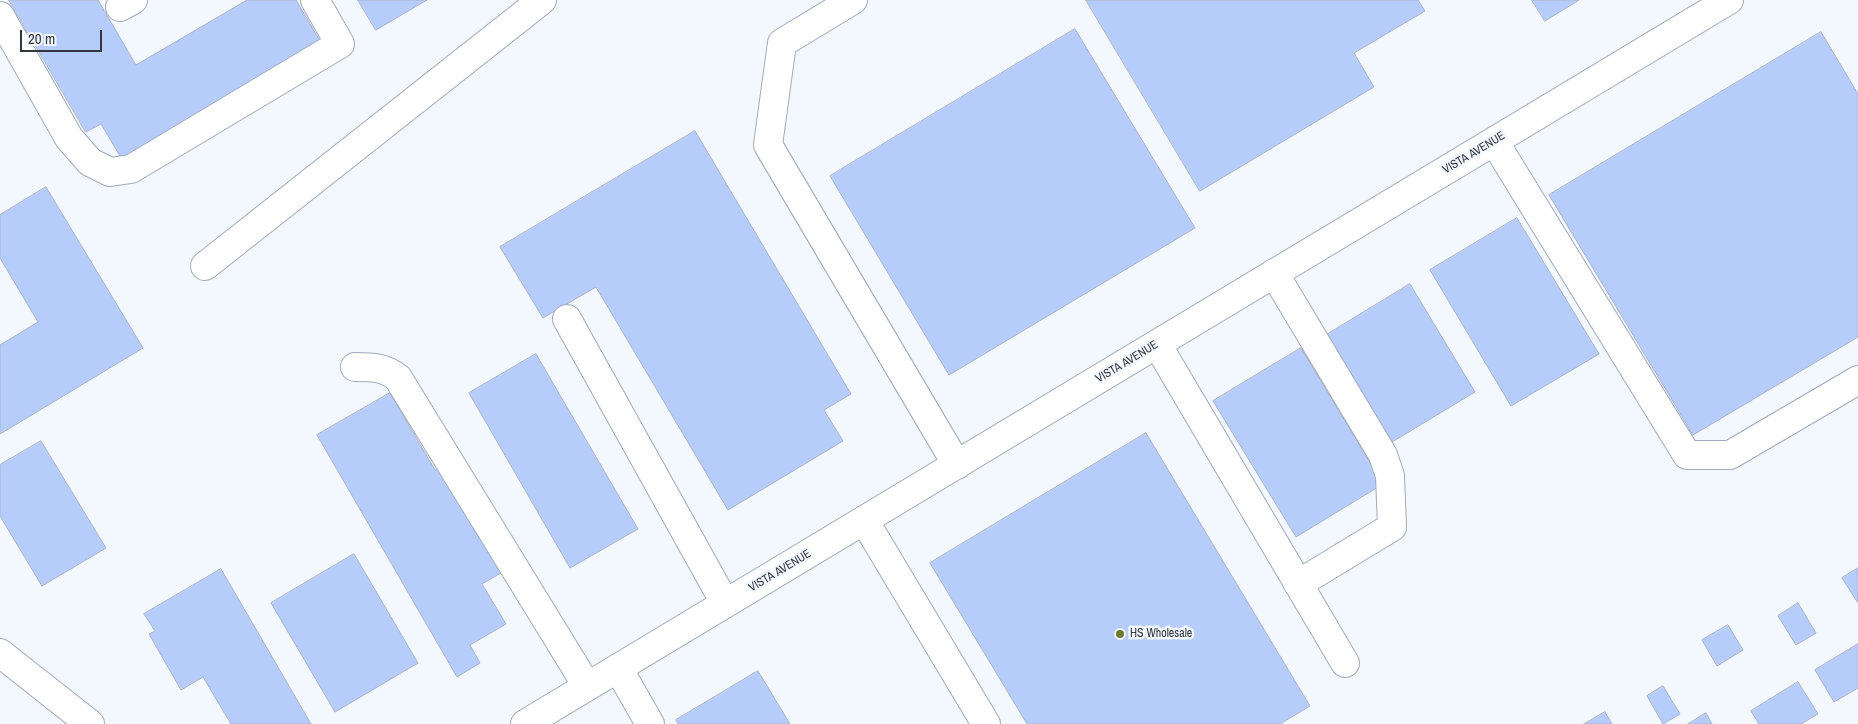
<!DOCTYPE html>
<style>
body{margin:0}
#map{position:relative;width:1858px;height:724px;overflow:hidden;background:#f3f7fe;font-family:"Archivo Narrow",sans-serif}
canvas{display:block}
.scale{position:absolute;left:20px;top:30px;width:82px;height:22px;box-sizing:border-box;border:2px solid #33373e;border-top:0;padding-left:6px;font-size:15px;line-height:18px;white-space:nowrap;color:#33373e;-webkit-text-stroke:4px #f3f7fe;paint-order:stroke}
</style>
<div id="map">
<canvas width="1858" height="724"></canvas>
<div class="scale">20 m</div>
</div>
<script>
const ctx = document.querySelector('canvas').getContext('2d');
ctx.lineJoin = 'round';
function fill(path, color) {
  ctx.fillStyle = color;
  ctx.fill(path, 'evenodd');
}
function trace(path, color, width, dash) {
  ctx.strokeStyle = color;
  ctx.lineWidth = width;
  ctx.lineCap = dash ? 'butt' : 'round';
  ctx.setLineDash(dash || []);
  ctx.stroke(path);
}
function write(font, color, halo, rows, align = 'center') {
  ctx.font = font + ' "Archivo Narrow",sans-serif';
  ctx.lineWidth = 5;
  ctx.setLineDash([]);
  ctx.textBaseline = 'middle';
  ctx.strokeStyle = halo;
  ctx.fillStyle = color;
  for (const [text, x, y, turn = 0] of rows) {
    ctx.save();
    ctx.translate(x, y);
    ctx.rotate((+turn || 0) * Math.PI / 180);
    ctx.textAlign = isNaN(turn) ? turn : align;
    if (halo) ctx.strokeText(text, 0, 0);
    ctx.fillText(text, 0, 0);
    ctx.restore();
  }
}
const building = new Path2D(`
 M9,0H98L136,65L247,0H296L322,44L123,161L101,124L86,132Z
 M358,0H427L376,30Z
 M1086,0H1418L1425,11L1354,53L1374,87L1200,191Z
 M1532,0H1579L1545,21Z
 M1075,29L1195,228L949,375L830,176Z
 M1821,32L1858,94V337L1693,435L1549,195Z
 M695,131L851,394L824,410L843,441L728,510L596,287L543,318L500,247Z
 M46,187L143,348L0,434V345L38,322L0,258V215Z
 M1517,218L1599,354L1511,406L1430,270Z
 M1410,284L1475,392L1387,445L1323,337Z
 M1301,348L1383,484L1296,537L1213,401Z
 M536,354L638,529L570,568L469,393Z
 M390,393L435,470L444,465L506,570L482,584L506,624L470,645L480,663L457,677L317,435Z
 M1146,433L1310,706L1280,724H1027L930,563Z
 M41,441L106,548L42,586L0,516V465Z
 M354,554L418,663L335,712L271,603Z
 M1858,568V603L1842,578Z
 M221,569L311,724H231L203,677L181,690L149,634L155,631L144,614Z
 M1798,603L1816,633L1796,645L1778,616Z
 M1728,625L1743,650L1717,666L1702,640Z
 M1858,644V688L1834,702L1815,670Z
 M758,671L790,724H678L676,720Z
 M1798,682L1818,714L1801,724H1759L1751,711Z
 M1663,686L1680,714L1663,724L1647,696Z
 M1605,712L1612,724H1584Z
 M1706,713L1712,724H1688Z`);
const minor = new Path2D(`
 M853,0L782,43L768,145L957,465
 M120,7L133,0
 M0,16L69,138L90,162L110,172L131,169L340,44L315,0
 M1494,141L1687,455H1730L1858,380
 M205,266L542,0
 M1274,273L1383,455L1390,476L1392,527L1298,584
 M567,319L725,603
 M1157,344L1345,663
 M355,367C372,367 385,367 398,378L587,686
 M864,520L986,724
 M0,653L90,724
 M618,668L650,724
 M525,724L1729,0`);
const markers = [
 [1120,634,5,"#6f7d2b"]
];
const streetNames = [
 ["VISTA AVENUE",1474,153,-31],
 ["VISTA AVENUE",1127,362,-31],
 ["VISTA AVENUE",780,571,-31]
];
const poiNames = [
 ["HS Wholesale",1130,634]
];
fill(building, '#b6cdfb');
trace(building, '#aab3c5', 1);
trace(minor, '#a1aabb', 30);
trace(minor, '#fff', 28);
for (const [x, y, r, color] of markers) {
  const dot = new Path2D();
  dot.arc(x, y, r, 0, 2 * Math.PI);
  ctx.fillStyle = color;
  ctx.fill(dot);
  trace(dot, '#f3f7fe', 2);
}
write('12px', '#33373e', '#f3f7fe', streetNames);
write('12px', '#33373e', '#f3f7fe', poiNames, 'left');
</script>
